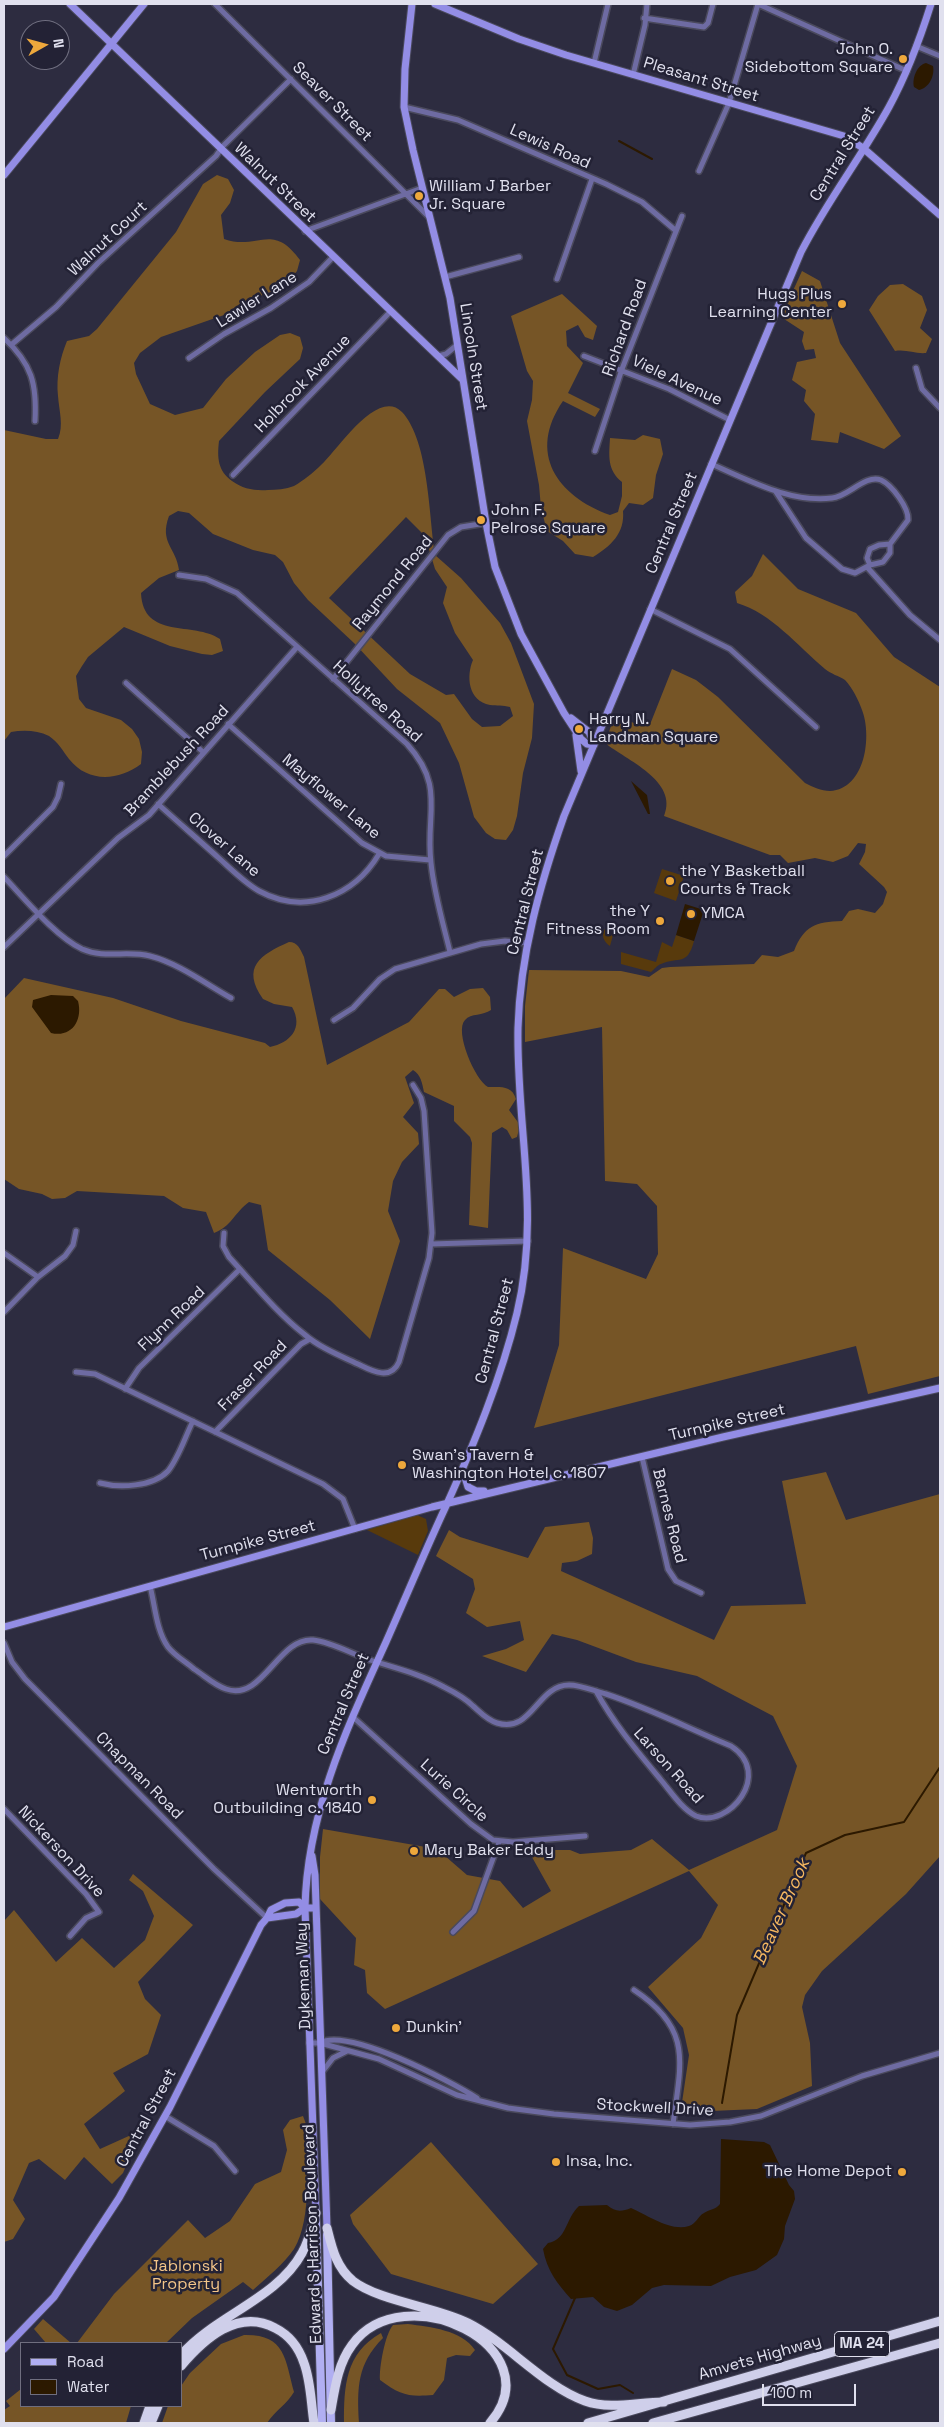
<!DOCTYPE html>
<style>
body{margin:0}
#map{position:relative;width:944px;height:2427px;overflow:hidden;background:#2d2c40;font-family:"Space Grotesk",sans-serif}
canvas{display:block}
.frame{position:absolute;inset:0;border:5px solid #e0e0ee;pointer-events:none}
.legend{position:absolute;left:20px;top:2342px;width:162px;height:65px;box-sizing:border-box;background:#232235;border:1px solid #6f6e7f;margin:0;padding:6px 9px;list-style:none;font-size:15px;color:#e0e0ee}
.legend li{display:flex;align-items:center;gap:10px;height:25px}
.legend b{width:25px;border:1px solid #6f6e7f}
.north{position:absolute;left:20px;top:20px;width:50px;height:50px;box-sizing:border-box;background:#232235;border:1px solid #6f6e7f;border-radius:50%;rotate:83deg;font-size:14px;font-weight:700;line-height:20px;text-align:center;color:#e0e0ee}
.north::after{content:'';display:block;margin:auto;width:18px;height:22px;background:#eea83c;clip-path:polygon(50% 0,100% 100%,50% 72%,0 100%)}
.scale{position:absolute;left:762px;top:2384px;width:94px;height:22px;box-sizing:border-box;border:2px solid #e0e0ee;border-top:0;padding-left:6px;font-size:15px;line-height:18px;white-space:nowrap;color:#e0e0ee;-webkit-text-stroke:4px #232235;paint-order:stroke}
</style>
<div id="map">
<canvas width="944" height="2427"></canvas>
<div class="frame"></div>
<ul class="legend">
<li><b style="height:6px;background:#b1aff2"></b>Road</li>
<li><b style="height:14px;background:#2c1900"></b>Water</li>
</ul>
<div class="north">N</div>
<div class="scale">100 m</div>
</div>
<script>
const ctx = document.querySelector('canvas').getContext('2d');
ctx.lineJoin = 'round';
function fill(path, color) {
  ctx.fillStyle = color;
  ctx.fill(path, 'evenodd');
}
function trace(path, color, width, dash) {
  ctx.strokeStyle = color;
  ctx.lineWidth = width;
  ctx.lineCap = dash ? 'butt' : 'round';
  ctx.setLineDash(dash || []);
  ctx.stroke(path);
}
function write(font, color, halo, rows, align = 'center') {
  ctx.font = font + ' "Space Grotesk",sans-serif';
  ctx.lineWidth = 5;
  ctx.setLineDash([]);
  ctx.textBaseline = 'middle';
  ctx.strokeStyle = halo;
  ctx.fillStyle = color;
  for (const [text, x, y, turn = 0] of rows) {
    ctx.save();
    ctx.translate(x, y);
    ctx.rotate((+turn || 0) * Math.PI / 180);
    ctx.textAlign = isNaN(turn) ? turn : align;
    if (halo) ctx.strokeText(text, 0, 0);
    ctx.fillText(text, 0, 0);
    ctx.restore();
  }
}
const green = new Path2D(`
 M662,869L684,876L676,901L654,893Z
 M611,924H616L610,946C600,939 601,929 611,924Z
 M676,935L694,941C687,967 679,956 661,964C657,965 654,970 651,972L621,964V952L656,962L662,942L672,947Z
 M417,1515L426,1519L428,1531L418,1555L367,1530Z`);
const forest = new Path2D(`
 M217,175L228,179L234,190L230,203L221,215L224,239C258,251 272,221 300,260L297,271L289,281L278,289L245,302L224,315L161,337L140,353L134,363L136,374L150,404L175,415L203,408L226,379L255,352L280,335L290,333L300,337L303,348L300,359L265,392L219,441C217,458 218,471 232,481C243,489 255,491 268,490C276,490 286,489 294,486C303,481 314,472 321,465C337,451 377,387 402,412C429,441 429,517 435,555L461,578L500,623L511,643L534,704L532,738L523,773L517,816L513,830L506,840L495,839L486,833L474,817L459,763L440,723L397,689L354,643L308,600L294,583L283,562L275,555L253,550L213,534L189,513L178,511L169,516C159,543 176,547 179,570L159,578L141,593C143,640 194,621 220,639L223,651L212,655L202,654L170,646L124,627L88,657L82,666L76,676L79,699L86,708L121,720L132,729L139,739L142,752L141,764C118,781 88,783 69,759C63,751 58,742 49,736C37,730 23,730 11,732L4,741V430L46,439H58C64,425 59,411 58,396C56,377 60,358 67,341L89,336L97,329L176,232L203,184ZM406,517L425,536L435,569L447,587L443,603L455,633L473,660C466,676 468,701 490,705C497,706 503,705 510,707L513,716L500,726L482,727L472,719L454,694L446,695L410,674L329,598Z
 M802,271L820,281L840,343L901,436L884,449L840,432L838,443L811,440L815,414L804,401L806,390L792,380L797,362L816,358L814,349L805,350L802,341L804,332L781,317Z
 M903,284L922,296L927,310L920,328L932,339L926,353C915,354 906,349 895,351L869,310L878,296L890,285Z
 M562,294L597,326L593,340L585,337L578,325L566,331L567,346L583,363L568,393L600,409L595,417L563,401C527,453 557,496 610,515L618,512L622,496V482C607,470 609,456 610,438L635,440L643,435L660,439L663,454L656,475L653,498L643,505L629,503L623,511C625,533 611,546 593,557L575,554L563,541L547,531L541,508L539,485L527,421L532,400L533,381L527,371L511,316Z
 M763,554L798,589L856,613L894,657L940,687V1376L868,1394L856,1346L534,1428L559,1345L563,1248L646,1279L658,1254L657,1206L637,1184L605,1181L602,1027L525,1042V1006L529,970L621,971L649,977L662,968L670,967L754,964L762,955L778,957L794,951C804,926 815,922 842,921L849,911L858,909L875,913L883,904L887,892L884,887L859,864L865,852L866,844L858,843L848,856L833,862L815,858L788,863L780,855H770L664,816C679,781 626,760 605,743L615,715L641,726L651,722L672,669L696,680L718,697L805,783C813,787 821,791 830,791C866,789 872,735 862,710C859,701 852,687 845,680C839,676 831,674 825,669C798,646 771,613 737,603L735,592L752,576Z
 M289,942C298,942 300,949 304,957L327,1065L409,1022L439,989H445L454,997L470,989L483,988L490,997L491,1010C483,1016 471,1013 465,1020C454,1031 475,1080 488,1087C500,1087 512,1085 516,1099L509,1110L520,1125L517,1137L512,1139L507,1130L502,1127L492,1133L488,1228L469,1225L472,1143L470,1137L454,1121V1106L424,1092C422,1083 421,1075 413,1070L405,1077L414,1103L403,1117L418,1133L419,1144L402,1162L393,1181L388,1211L400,1241L370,1339L330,1300L268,1250L261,1205L249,1202C235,1212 231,1227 214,1233L206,1212L183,1208L164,1196L77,1191L65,1198L52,1199L42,1194L19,1189L4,1179V999L24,978L113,998L181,1021L265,1043L270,1047C290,1043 304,1028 292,1007L274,1004L263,999C241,967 260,955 289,942Z
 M826,1472L846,1520L940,1494V1856L906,1894L822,1971L805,1995L802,2007L810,2043L812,2086L757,2109L689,2112L680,2116L689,2055L683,2028L648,1987L701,1938L718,1905L689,1871L385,2009L367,1993L365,1970L354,1965L356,1938L320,1899V1857L323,1829L437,1849L467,1875L500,1881L523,1908L551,1891L528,1850H570L580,1854L631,1850L652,1839L689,1870L777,1830L797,1766L773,1716L697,1676L636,1662L577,1640L552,1634L526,1672L482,1656L506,1649L524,1640L520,1621L487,1627L466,1613L475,1589L473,1579L436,1556L449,1530L460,1537L528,1558L545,1527L589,1522L593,1538L592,1554L577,1561L562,1563L561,1571L714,1640L731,1606L806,1604L782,1481Z
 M133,1874L193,1925L138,1982L145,1999L161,2015L148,2054L113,2073L125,2091L84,2124L100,2149L131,2135L137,2140L123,2173L112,2184L84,2157L65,2180L39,2159L29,2163L13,2200L25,2219L13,2239L4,2242V1921L14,1910L56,1962L82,1938L114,1968L145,1940L154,1916L143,1891L129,1880Z
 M303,2116L306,2124C306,2160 313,2218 294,2249C284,2264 266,2278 253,2290L243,2282L192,2318L166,2343H77L114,2294L188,2220L205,2238L230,2221L255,2184L281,2172L287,2150L283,2130L290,2120Z
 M431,2142L538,2264L493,2304L391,2274L353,2224L350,2215Z
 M43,2319L71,2343H46L34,2329Z
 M408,2324C430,2327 462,2330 475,2350L470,2356L456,2355L447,2358L444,2380L433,2395C408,2397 400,2395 380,2380C379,2368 385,2334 393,2325Z
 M381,2333L383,2338C357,2364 357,2388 359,2423H344C344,2387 345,2353 381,2333Z
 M244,2335C285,2334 285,2358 294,2392C287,2404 275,2411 267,2423H162L168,2406H181V2386L190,2373L221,2344Z
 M21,2389V2406H131L126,2423H4V2410L10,2406L6,2401Z`);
const water = new Path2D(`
 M926,63L933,66C935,76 929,88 919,90L914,87C912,78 917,65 926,63Z
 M631,781L647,795L650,814H648Z
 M685,904L704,910L694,941L676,935Z
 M51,995L73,996L78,1001C83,1020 72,1038 51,1033L32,1007L33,1000Z
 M721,2139L764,2142L770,2145L789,2185L794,2191L795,2199L785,2226L784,2239L777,2255L756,2270L730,2277L711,2286L664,2285L652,2288L632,2305L617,2311L604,2307L593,2297L571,2299C557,2283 547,2271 543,2249L548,2243C567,2240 565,2219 579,2206L607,2205C615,2212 621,2212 631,2208C647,2215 671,2232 689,2226C696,2224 698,2216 704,2213C710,2209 715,2210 720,2204Z`);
const stream = new Path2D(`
 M619,141L652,159
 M722,2103L737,2015L806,1853L845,1835L904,1822L940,1767
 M575,2298L553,2349L567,2375L598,2389L620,2385L633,2393`);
const street = new Path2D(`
 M215,4L429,217
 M758,4L907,71
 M644,18L704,27L708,23L713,4
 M916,46L940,56
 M594,63L608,4
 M633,75L645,25L647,4
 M404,107L458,120L606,184L642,202L675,230
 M699,171L729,103L758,4
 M305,231L422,188
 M445,277L519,257
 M557,279L592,179
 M4,338C32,364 37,384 35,421
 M11,345L56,307L98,263L216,156L223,146L291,79
 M438,356L446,354L457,345
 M584,356L669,389L730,420
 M189,358L224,334L271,308L309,282L333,257
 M916,368L922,389L940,408
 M595,451L622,369L682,216
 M711,464C749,480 789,503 832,498C848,497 865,474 881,480C892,485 909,508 908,520L890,544V553L883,562L870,565L855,573L842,569L806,538L776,492
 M233,475L391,311
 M870,565L867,558L870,549L879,545L890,544
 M867,567L910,615L940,640
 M179,575L206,579L237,593L407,744C446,787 425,813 431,863C434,893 443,923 450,952
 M650,609L730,649L816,727
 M333,679L448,535L461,527L486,523
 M126,683L203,752
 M228,724L362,843L386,856L430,860
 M158,804C179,823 200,841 221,860C233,871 245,883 259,891C305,916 354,896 379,854
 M4,856L53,807L58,797L61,784
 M4,877C25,899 55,936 82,949C105,959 127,950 150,956C178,963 206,984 231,998
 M4,947L118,838L149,815L297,647
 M334,1020L353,1008L380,979L395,969L481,944L505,941L528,943
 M224,1233L223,1246L229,1257C253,1283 276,1312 304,1334C320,1348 341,1356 360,1365C374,1372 391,1380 399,1362L429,1258L432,1233L424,1111L421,1098L413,1085
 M431,1244L528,1241
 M4,1253L38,1277
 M4,1312L38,1277L65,1256L73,1245L76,1231
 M76,1372L95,1374L323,1484L343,1499L355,1529
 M125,1389L139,1368L240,1269
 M215,1432L301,1344L310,1339
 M642,1457L668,1569L676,1581L701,1593
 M100,1483C119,1488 153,1487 168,1471C179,1457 185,1437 193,1421
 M150,1586C155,1605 156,1630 168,1647C175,1656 186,1662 194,1669C205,1676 214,1685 226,1689C263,1702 278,1637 313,1640C332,1642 352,1654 370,1660C395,1668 421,1674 444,1687C454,1692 465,1698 473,1706C480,1712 487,1720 497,1723C532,1734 537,1685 569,1685C581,1685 594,1691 606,1694C649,1708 690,1729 731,1746C774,1774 728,1829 696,1816C682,1809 671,1792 661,1780C637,1751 614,1724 596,1691
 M4,1643L12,1662L25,1679L214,1869L267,1918
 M353,1717L471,1824L493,1840L513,1842L585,1836
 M4,1809L86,1894L99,1912L86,1918L70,1936
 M453,1932L474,1911L499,1842
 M634,1990C693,2029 681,2062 673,2124
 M309,2043H320L379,2059L457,2095L508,2108L554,2114L690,2125L730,2122L761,2116L862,2076L940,2053
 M320,2043C348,2027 450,2081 477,2098
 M322,2072L333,2058L347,2051
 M165,2116L214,2146L235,2171`);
const secondary = new Path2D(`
 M70,4L463,380
 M412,4L405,69L404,107L413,150L450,298L486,523L495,567L521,634L564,713L581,739L587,744L594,745
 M435,4L519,39L566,55L844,136L863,148L940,215
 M4,175L144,4
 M571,718L589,732L594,744
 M576,735L581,771
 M463,1471L468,1487L476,1491H484
 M4,1627L432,1507L723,1437L940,1388
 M312,1856L315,1875L327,2228
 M267,1918L271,1910L285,1903L299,1902L305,1908
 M316,2213L305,1908C307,1812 347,1728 386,1642C406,1597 425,1551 446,1506C474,1444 501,1379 517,1313C541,1213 516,1127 518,1028C520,955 540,884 564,816L801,252C827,201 862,156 889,107C907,74 920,39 931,4
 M4,2349L54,2297L119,2198L170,2107L261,1925L267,1918L296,1914L305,1908H315`);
const primary = new Path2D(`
 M316,2220L322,2423
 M327,2235L331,2423`);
const highway = new Path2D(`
 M327,2228C332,2248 336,2267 353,2281C379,2301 436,2307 468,2323C508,2343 543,2386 585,2401C611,2410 637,2402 664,2402
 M181,2355C216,2315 277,2299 302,2253C309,2241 312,2227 316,2213
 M181,2366C204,2339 238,2308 275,2328C289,2335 299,2348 304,2363C311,2382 311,2404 314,2423
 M331,2410C335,2387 338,2364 352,2345C403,2274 555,2347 490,2423
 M144,2423L150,2406
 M151,2423L158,2406
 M588,2423L940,2321
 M653,2423L940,2343`);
const markers = [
 [903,59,5,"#eea83c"],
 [419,196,5,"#eea83c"],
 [842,304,5,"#eea83c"],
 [481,520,5,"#eea83c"],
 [579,729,5,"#eea83c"],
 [670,881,5,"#eea83c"],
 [691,914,5,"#eea83c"],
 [660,921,5,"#eea83c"],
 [402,1465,5,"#eea83c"],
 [372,1800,5,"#eea83c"],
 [414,1851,5,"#eea83c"],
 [396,2028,5,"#eea83c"],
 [556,2162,5,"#eea83c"],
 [902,2172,5,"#eea83c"]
];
const shields = [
 [862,2344,55]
];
const shieldNames = [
 ["MA 24",862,2344]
];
const poiNames = [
 ["John O.",893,50,"right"],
 ["Sidebottom Square",893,68,"right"],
 ["William J Barber",429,187],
 ["Jr. Square",429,205],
 ["Hugs Plus",832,295,"right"],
 ["Learning Center",832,313,"right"],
 ["John F.",491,511],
 ["Pelrose Square",491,529],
 ["Harry N.",589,720],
 ["Landman Square",589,738],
 ["the Y Basketball",680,872],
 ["Courts & Track",680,890],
 ["the Y",650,912,"right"],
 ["Fitness Room",650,930,"right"],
 ["YMCA",701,914],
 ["Swan's Tavern &",412,1456],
 ["Washington Hotel c. 1807",412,1474],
 ["Wentworth",362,1791,"right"],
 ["Outbuilding c. 1840",362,1809,"right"],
 ["Mary Baker Eddy",424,1851],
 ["Dunkin'",406,2028],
 ["Insa, Inc.",566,2162],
 ["The Home Depot",892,2172,"right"]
];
const streetNames = [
 ["Pleasant Street",701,80,17],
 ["Seaver Street",332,102,45],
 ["Lewis Road",550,147,24],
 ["Central Street",843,154,-58],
 ["Walnut Street",275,183,44],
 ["Walnut Court",108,239,-43],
 ["Lawler Lane",257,300,-32],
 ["Richard Road",625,328,-70],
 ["Lincoln Street",473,357,81],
 ["Viele Avenue",677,381,25],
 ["Holbrook Avenue",303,384,-46],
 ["Central Street",672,523,-67],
 ["Raymond Road",393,583,-51],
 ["Hollytree Road",377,702,42],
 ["Bramblebush Road",177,761,-47],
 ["Mayflower Lane",331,797,40],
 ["Clover Lane",224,845,41],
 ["Central Street",526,902,-76],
 ["Flynn Road",172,1319,-44],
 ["Central Street",495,1331,-75],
 ["Fraser Road",253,1376,-46],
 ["Turnpike Street",727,1423,-13],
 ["Barnes Road",669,1516,76],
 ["Turnpike Street",258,1541,-15],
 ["Central Street",344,1704,-67],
 ["Larson Road",668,1766,48],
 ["Chapman Road",139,1776,45],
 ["Lurie Circle",454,1791,42],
 ["Nickerson Drive",61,1852,47],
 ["Dykeman Way",304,1976,-92],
 ["Stockwell Drive",655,2108,3],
 ["Central Street",147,2118,-62],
 ["Edward S Harrison Boulevard",313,2234,-92],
 ["Amvets Highway",760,2358,-16]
];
const parkNames = [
 ["Jablonski",186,2267],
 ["Property",186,2285]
];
const waterNames = [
 ["Beaver Brook",782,1912,-66]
];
fill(green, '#583a0c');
fill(forest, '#765526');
fill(water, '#2c1900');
trace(stream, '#2c1900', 2);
trace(street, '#4a495c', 8);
trace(secondary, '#4a495c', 9);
trace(primary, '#4a495c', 10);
trace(highway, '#4a495c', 11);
trace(street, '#6e6ba2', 5);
trace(secondary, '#938de5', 7);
trace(primary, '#b1aff2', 8);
trace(highway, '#cfcfea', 9);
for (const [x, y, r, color] of markers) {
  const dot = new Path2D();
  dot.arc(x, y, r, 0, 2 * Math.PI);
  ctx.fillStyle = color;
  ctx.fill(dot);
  trace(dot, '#232235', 2);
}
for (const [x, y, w] of shields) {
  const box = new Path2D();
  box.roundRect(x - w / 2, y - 12.5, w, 25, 4);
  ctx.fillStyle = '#232235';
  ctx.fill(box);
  trace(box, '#e0e0ee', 1);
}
write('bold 15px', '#e0e0ee', null, shieldNames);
write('16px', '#e0e0ee', '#232235', poiNames, 'left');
write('16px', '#e0e0ee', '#232235', streetNames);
write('16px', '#f4c588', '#232235', parkNames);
write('italic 18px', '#f5b760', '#232235', waterNames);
</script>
